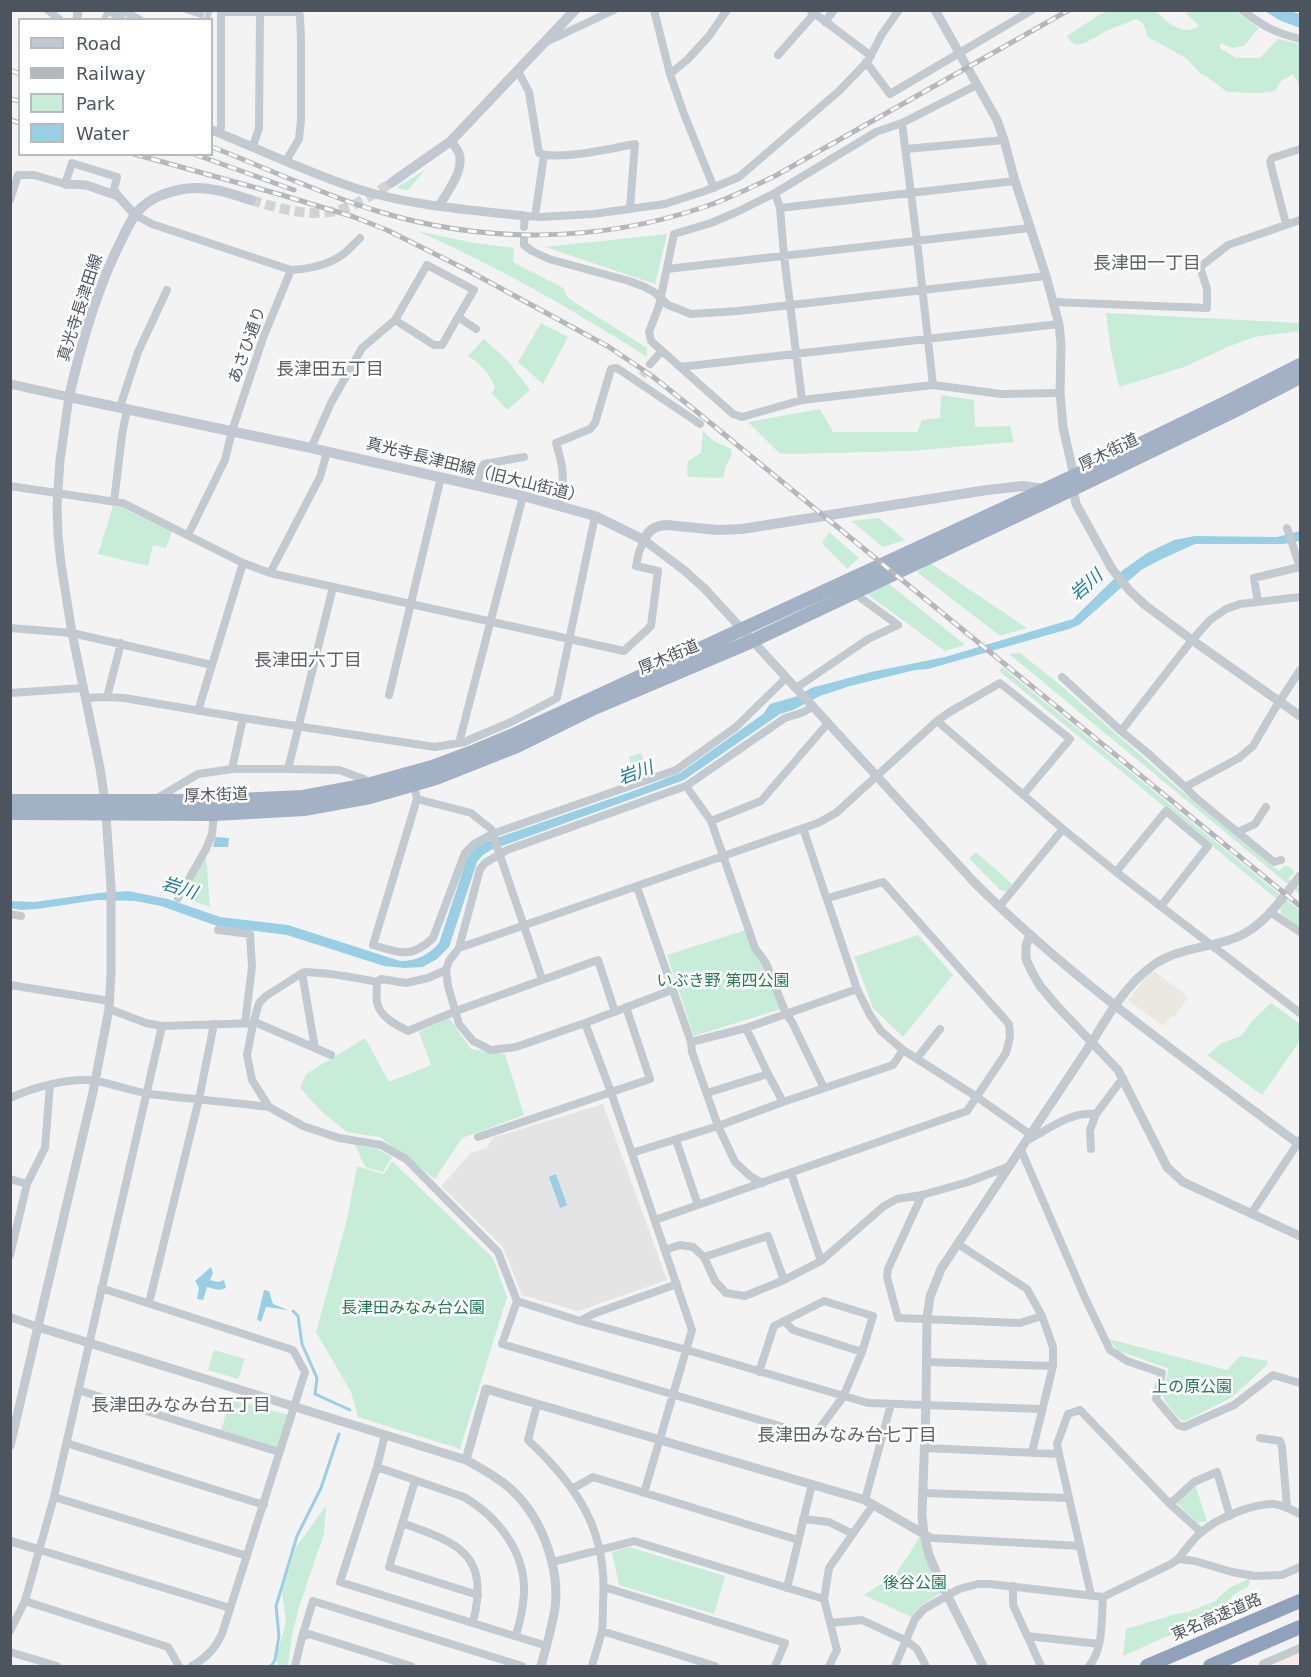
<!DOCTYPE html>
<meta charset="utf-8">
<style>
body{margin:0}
#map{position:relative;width:1311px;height:1677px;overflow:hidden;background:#f4f3f3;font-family:"DejaVu Sans",sans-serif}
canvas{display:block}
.frame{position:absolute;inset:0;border:12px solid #4c545e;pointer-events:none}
.legend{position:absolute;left:18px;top:18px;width:195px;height:138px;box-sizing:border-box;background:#fff;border:2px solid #b7bbbf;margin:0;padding:8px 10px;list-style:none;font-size:18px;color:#4c545e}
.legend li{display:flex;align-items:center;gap:12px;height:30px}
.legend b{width:30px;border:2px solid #b7bbbf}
</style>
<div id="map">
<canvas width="1311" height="1677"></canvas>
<div class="frame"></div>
<ul class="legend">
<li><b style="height:8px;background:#c1c8d1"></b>Road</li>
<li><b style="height:8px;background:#b5b7bc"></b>Railway</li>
<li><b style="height:16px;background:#c7ecd8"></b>Park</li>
<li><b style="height:16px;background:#99cfe4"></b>Water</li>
</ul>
</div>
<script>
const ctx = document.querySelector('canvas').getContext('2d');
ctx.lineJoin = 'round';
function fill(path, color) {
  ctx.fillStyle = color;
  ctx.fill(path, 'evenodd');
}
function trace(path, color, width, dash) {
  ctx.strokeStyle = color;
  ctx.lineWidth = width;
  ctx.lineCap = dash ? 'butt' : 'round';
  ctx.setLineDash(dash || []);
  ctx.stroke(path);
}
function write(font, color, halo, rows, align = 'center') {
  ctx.font = font + ' "DejaVu Sans","Noto Sans JP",sans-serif';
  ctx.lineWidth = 5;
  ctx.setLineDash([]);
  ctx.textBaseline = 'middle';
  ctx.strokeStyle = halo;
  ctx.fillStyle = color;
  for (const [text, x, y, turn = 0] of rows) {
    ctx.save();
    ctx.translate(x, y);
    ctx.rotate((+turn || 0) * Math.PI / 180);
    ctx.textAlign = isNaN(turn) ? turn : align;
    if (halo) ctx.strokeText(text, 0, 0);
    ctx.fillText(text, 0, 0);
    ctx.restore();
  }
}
const commercial = new Path2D(`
 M1154,971L1188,997L1175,1017L1172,1016L1163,1026L1128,1000L1150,972Z`);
const education = new Path2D(`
 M603,1104L667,1280L578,1311L522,1295L503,1247L441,1186L471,1153L487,1148L492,1138Z`);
const medical = new Path2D(`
 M1300,1652V1666H1270L1280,1661Z`);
const green = new Path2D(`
 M1110,10L1156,11C1167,23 1183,37 1199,26L1186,13L1191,11H1235L1259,28L1244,46L1232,48L1220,43V48L1236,58H1260L1278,39L1300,44V86L1293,74L1281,81L1275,91L1259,93L1227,92L1207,77L1201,74L1186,58L1148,37L1143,23L1136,19L1106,31L1085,43L1077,45L1071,42L1067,36L1099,15Z
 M426,169L408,190L396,188Z
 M417,231L474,243L514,248L513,262L563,288L568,298L647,348V357C572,309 499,267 417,231Z
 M667,234L655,284L545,247Z
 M1106,313L1300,323V331L1254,337L1230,346L1184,367L1119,387L1111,351Z
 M541,323L568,337L543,384L518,362Z
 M484,339L508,361L530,390L507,410L492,393L495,387C489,373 481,364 468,356Z
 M941,395L974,400L975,427L1010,426L1014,442L910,451L790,454L779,453L748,422L820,409L833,432H917L922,420L940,418Z
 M703,431L714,441L731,449L732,454L726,466L723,478L689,477L687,473L688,461L701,453Z
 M113,506L121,507L172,532L166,548L153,545L148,566L98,554Z
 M879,518L905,540L883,547L851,521Z
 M829,532L859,558L847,569L822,543Z
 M930,563L1027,628L1000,636L917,572Z
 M888,583L965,645L945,651L867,594Z
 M1020,653L1058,683L1178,788L1279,871L1283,867L1288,866L1295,872L1288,879L1298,887L1300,885V894L1009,654Z
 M1002,667L1300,911V929L1281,914L1280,909L1284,905L999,671Z
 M641,753L649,775L636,779L629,757Z
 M976,852L1012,884L1007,891L1000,890L969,858Z
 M206,856L210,907L182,897Z
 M746,930L765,965L781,1009L694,1036L667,955Z
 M918,935L953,975L903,1037L873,1008L854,957Z
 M1271,1003L1300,1024V1041L1262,1095L1207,1055L1222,1043L1241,1036L1253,1020Z
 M449,1018L471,1049L505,1054L524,1115L462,1138L435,1179L380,1137L347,1132L322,1112L300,1088L306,1074L365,1038L389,1082L431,1065L419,1032Z
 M355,1145L377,1149L392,1157L383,1172L365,1167Z
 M392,1161L493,1258L507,1297L460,1449L358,1417L351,1392L316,1332L347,1220L357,1166L384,1174Z
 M1109,1339L1227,1370L1240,1356L1268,1361L1266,1366L1231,1398L1185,1421C1179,1420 1178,1417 1174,1413C1157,1392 1162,1393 1169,1369L1117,1350Z
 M214,1350L245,1359L238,1379L208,1370Z
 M231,1399L288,1415L278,1448L221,1430Z
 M1195,1484L1207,1521L1197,1523L1177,1503Z
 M326,1506L324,1534L299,1607L292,1635L288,1664L286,1666H278L276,1657L286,1623L282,1591L296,1547Z
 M920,1537L941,1593L920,1606L911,1617L864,1595L896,1574Z
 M629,1547L725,1576L714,1614L619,1585L612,1552Z
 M1250,1578L1249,1586L1233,1595L1222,1612L1123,1656L1126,1629L1176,1614L1188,1612L1215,1601L1229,1588Z`);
const water = new Path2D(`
 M1265,11H1289L1300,14V28L1279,20Z
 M1300,531V541L1284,544H1195L1162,559L1141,570L1079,625L1069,629L928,669L915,670L850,686L820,696L793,710L780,714L684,780L491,850L483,855L477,862L449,947L437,959L423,967L404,968L384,966L287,935L217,926L161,906L135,901L97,900L37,909L20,910L11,908L10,901L34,902L99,893L128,891L168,899L220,917L288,925L400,961C417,961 428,955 439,943L467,858L475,847L485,842L636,790L680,773L763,714L770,704L798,696L811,688L871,672L945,657L1073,619L1123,570L1147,553L1174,540L1195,536L1277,537Z
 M215,837L229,838L228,847H213Z
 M556,1174L567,1205L560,1208L549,1177Z
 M211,1267L213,1273L210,1280L218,1282L224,1280L226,1288L219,1290L207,1287L203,1300L197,1299L199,1288L195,1281Z
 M264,1290L269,1291L273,1304L288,1310L266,1307L261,1322L257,1319Z`);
const stream = new Path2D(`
 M293,1311L298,1316L302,1344L317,1378L315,1394L350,1410
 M271,1666L275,1660L279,1636L276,1606L280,1593L297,1536L321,1488L339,1434`);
const minorTunnel = new Path2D(`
 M642,376L650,364`);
const secondaryTunnel = new Path2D(`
 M251,200C284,210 318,220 351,206C365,200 378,191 391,183`);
const pedestrian = new Path2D(`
 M186,10L201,15L202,10
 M104,20L108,10
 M206,20L210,10`);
const minor = new Path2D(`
 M48,10L60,20
 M109,10L122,20
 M122,10L140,20
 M654,10L670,74L684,114L714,188
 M810,10L871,56
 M1242,10C1264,27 1274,32 1300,39
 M825,22L834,10
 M546,42L614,10
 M778,55L814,14
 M866,62L890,94L1032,10
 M518,71L529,92L539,153C558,161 612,148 635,144L630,208
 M670,74L688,59L709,36L727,10
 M977,85L902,123L876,132L775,193L739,211L711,223L674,234L659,306L649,332L651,341L733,414L742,417L802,400L933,385L1001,394L1060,393
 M902,123L917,241L933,385
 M219,133L221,127V14L222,12H260
 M253,146L259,128L260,12H298
 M906,149L1004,140
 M286,161L299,139L301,120V39L300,16L298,10
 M775,193L780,208L784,256L802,400
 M10,200L18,175H34L65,184L72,163L117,177L114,189L118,196
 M780,208L1015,181
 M536,210L544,155
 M135,215L152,224L291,270C308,269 328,265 342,255C349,250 354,244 360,238
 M1286,224L1270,162L1272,158L1300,149
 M524,227L525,216L541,217L593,214L665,204L705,191L739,177L839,91L868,61L882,34L899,10
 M524,239V245L532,251L549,259L629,281L645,287L654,292L668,305L691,314L738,311L1046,276
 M667,269L1030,228
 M1053,302L1207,308V289L1200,267L1228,245L1300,220
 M395,320L434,345H442L458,317L476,329
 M650,364L661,352
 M680,367L1059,324
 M120,407L138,352L167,290
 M311,448L331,403L362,348L395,320L427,265L474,290L458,317
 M477,485L481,469L484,464L524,457
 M10,486L123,503L243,563L270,573L624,651L651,626L658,571L636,566L639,552L644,540
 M114,502L122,435L127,409
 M559,505C565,478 564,469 556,443L590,429L595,423L611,369L617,368L700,424
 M1287,528L1300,567
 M188,535L225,460L232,431L263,338L291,270
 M270,573L320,477L327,452
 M1258,602L1254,578L1300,567
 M10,628L72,633L212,665
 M1062,677L1121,731L1192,640L1210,620L1226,609L1240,604L1300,597
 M796,688L868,639L898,625L854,593
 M10,693L83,688
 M389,695L441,477
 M107,697L121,643
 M85,698L107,697L124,698L243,718L435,747L465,742L471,739L511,722L557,698L595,516
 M198,711L243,563
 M937,721L1063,829L1116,872L1300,1013
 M1121,731L1150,755L1185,787L1239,758L1253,746L1274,710L1300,670
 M459,743L523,496
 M232,769L243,718
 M288,769L333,587
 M414,785L417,799L373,945C400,953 411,959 433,938L465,853L474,844L492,834L676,770L736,727L786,678
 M686,786L711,821L755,948L766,963L786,1014L792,1022L824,1088
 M1185,787L1196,798L1274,862L1281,860
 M156,799L198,774L232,769H288L339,770L364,779L367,785
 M417,799L471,813L491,829L542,979
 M711,821L761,801L828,723
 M803,828L857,989L870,1015L881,1031L903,1050L977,1097L1031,1135
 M1238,832L1255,824L1266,807
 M1116,872L1166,811L1208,846L1161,906
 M637,887L691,1042L692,1052L718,1126L735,1162L750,1176L762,1183
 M178,898L206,849L212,834L214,814
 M999,907L1063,829
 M1270,912L1300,932
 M10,914L21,916
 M218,930L250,934L252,967L245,1023
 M459,948L818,823L836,813L937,721L948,713L1000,683L1070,739L1023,795
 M446,970L428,978L406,983L381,979L377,982C353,977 330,973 306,972L302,973L266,996L259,1003L253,1024L247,1055L252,1080L269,1107L303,1126L339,1138L381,1145L406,1159L498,1252L517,1301L580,1321L687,1350L868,1403L1041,1409
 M302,973L315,1048
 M377,982C377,988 376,995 377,1002C379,1016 396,1025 408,1031L456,1011L598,960L615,1012
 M10,985L110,1001
 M672,990L585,1023L516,1047L491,1050L473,1041L459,1024L448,986L446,970L449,961L459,948L480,869L485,863L507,850L686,786L785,718L801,713L813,707
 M109,1009L146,1023L162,1026L257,1023L331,1055
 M585,1023L611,1092L692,1330L644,1493
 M691,1042L746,1028L857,989
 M917,1058L940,1029
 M768,1074L783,1102
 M707,1093L768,1074L746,1028
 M10,1098C34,1087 70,1077 96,1081C114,1084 131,1091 150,1094C189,1099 230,1102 269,1107
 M478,1137L650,1079L626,1007
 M676,1140L698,1205
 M1026,1141C1048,1130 1070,1111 1096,1114
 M1091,1149L1090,1130L1096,1114L1123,1078
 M1021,1150L1085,1298L1110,1350L1127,1361L1162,1373L1156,1399L1178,1425L1184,1427L1234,1405L1273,1375L1300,1383
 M632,1153L718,1126L783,1102L893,1065L903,1050
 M791,1173L821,1261
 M10,1179L27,1184
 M922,1195L888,1269L887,1277L898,1318L1020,1323L1042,1316
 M1251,1214L1300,1140
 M655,1220L967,1111L1006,1053L1010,1037L1009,1024L883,882L828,898
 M958,1244L1027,1289L1042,1316L1053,1347V1366L1032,1452
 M665,1250L680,1245L693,1247L704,1257L715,1281L726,1293L745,1296L784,1280L821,1261L884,1206L897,1199L922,1195L968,1182L1010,1166
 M10,1255L27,1184L45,1148L50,1085
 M704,1257L768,1236L784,1280
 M101,1288L293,1350L305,1372L222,1634C214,1650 207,1657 192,1666
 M517,1301L502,1344L814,1436L843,1397L862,1352L873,1316L824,1301L774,1326L759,1372
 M149,1303L199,1099L214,1024
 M10,1317L38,1327
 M580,1321L593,1314L677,1284
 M784,1321L793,1330L862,1352
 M927,1362L1053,1366
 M78,1390L279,1452
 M537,1405L528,1440C579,1488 608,1531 603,1604C603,1613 603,1622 602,1631C599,1643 595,1655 592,1666
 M385,1435L377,1467L340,1582L547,1646
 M1260,1438L1280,1441L1282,1447L1287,1507
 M66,1443L264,1505
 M925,1448L1059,1454L1091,1595
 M1059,1454L1057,1444L1068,1414L1080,1410L1170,1504L1201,1532
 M377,1467L464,1497C498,1517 526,1552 524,1594C523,1608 520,1622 516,1635
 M415,1481L389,1567L478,1595
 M572,1489L593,1477L798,1540
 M923,1493L1068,1498
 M54,1497L247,1556
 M865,1500L891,1404
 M1170,1504L1194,1482L1217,1472L1230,1516
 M803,1519L829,1522L853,1534
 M402,1523C459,1543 490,1554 473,1622
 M924,1534L932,1538L1080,1546
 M40,1550L230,1608
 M1178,1559C1186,1550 1193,1538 1203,1531C1218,1518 1254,1503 1274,1504C1283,1505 1292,1510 1300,1514
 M552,1562L634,1541L824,1599
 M1013,1586V1605L1041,1666
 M604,1587L785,1643L775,1666
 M787,1588L812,1484
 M25,1601L168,1647L179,1666
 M830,1623L862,1620L907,1641L917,1649L926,1666
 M10,1631L25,1601L54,1497L162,1026
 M602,1631L715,1666
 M1027,1636L1099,1644
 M302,1637L313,1601L522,1666
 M10,1652L57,1666
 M295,1666L302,1637L309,1634L411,1666
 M829,1666L837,1650L824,1599L829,1568L873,1505
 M895,1666L915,1619L924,1609L959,1589L978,1584H990L1103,1597L1171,1564L1178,1559L1195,1561L1232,1572L1255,1576L1282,1575L1300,1567
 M1089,1666C1104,1649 1101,1619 1103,1597
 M1265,1666L1263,1664L1300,1648`);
const tertiary = new Path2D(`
 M935,10L997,120L1004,140L1015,181L1046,276L1059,324L1061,344L1060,393L1063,427L1074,476L1073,489L1076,504L1112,569L1129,590L1145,605L1192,640L1300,716
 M77,20L78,10
 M212,130C261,150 310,174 361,190C414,206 470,210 525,216
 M65,184L86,185L118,196L135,215
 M439,206C447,192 465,170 459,153C457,149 454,145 451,141
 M10,384L69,397L60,460L57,506L58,535L61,564L72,633L100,768L105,801L111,887V974L109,1009L93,1092L10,1446
 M644,540L685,571L705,589L973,881C1072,980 1188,1061 1300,1145
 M1030,934L1026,946V959L1032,972L1040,986L1057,1006L1118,1070L1167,1167L1183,1182L1300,1236
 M38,1327L466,1460C483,1469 501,1479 515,1493C543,1521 560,1570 555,1608C552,1628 546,1647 541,1666
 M466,1460L486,1389L865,1500L924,1534
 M10,1541L40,1550
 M983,1666L940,1581L929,1555L924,1534L922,1515L926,1404L927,1318L930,1297L941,1269L1092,1042C1109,1014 1125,986 1152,966C1179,946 1213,949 1242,935C1267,922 1283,897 1300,876`);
const secondary = new Path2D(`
 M391,183L451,141L575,10
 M251,200C229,193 207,185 184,189C169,191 150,198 139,210C131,219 126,230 121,241C96,290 81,344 69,397L311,448L523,496L595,516L644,540C649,529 655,526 667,525L717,530L742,529L987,490L1023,486L1044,489`);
const trunk = new Path2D(`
 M10,801H215L303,797L367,785L432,767L475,751L511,736L1074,476L1227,402L1300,365
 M10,813L214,814L304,809L370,797L436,778L517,746L594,708L752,641L1073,489L1232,412L1300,377`);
const motorway = new Path2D(`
 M1147,1666L1300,1601
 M1210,1666L1300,1627`);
const rail = new Path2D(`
 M10,70L20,74
 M10,99L20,101
 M10,120L20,123
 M212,147C267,168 320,194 377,211C484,244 598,243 704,207C729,199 752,187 775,176L1069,10
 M134,154L282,195L354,217L387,230L467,270L609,347L652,376L686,403L1300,906
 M194,154L294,190`);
const streetNames = [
 ["真光寺長津田線",81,308,-72],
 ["あさひ通り",248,345,-70],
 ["厚木街道",1109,453,-26],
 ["真光寺長津田線（旧大山街道）",475,471,14],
 ["厚木街道",669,658,-23],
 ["厚木街道",216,796,-2],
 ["東名高速道路",1217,1618,-23]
];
const parkNames = [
 ["いぶき野 第四公園",723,982],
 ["長津田みなみ台公園",413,1309],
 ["上の原公園",1192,1388],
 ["後谷公園",915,1584]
];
const neighbourhoodNames = [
 ["長津田一丁目",1147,264],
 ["長津田五丁目",330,370],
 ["長津田六丁目",308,661],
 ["長津田みなみ台五丁目",181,1406],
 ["長津田みなみ台七丁目",847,1436]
];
const waterNames = [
 ["岩川",1087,586,-42],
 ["岩川",636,774,-20],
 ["岩川",179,889,18]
];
fill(commercial, '#eae8e1');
fill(education, '#e5e4e4');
fill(medical, '#faeae8');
fill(green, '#c7ecd8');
fill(water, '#99cfe4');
trace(stream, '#99cfe4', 3);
trace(minorTunnel, '#d2d3d5', 8, [8, 4]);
trace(secondaryTunnel, '#d2d3d5', 10, [10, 5]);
trace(pedestrian, '#c2c9cf', 6);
trace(minor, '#c2c9cf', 8);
trace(tertiary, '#c2c9cf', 9);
trace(secondary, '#c1c8d1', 10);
trace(trunk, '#a3b1c4', 14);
trace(motorway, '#90a2bb', 14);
trace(rail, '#b5b7bc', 5);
trace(rail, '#fff', 3, [9]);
write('16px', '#4c545e', '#fff', streetNames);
write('16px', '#227a54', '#fff', parkNames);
write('18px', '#5f6267', '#fff', neighbourhoodNames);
write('italic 18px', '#1c7ca1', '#fff', waterNames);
</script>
